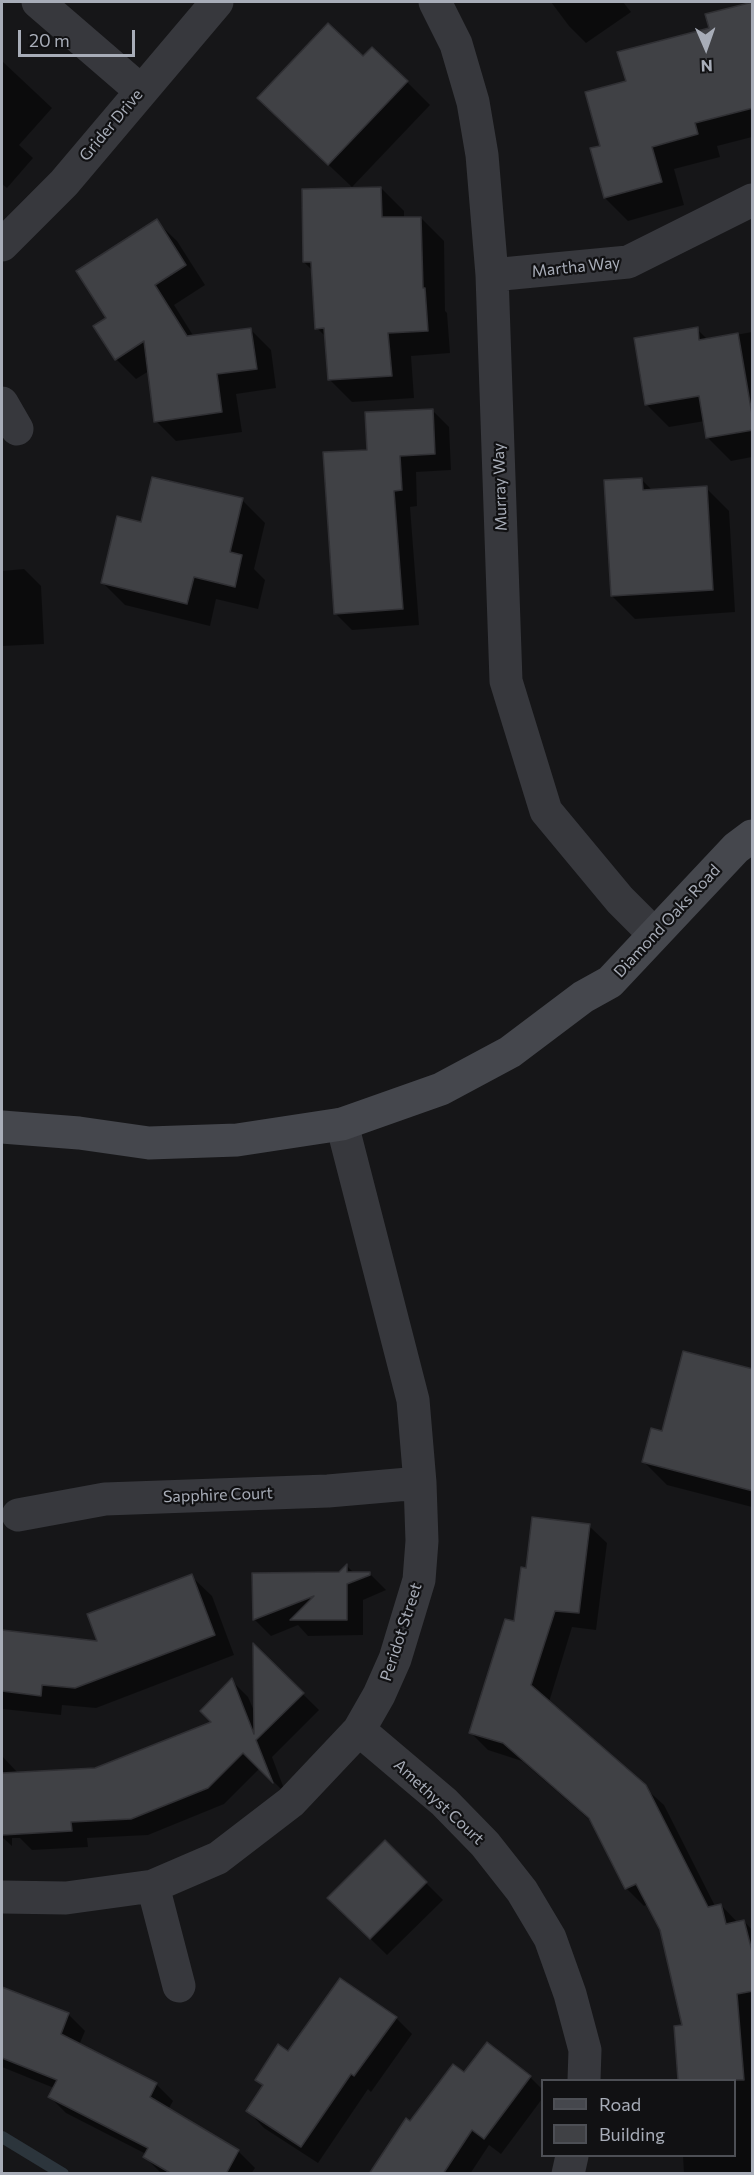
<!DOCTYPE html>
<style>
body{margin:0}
#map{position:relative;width:754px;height:2175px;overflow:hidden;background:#161618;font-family:Commissioner,sans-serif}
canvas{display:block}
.frame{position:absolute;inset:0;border:3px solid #a8adb8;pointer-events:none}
.legend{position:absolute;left:541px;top:2079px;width:195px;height:78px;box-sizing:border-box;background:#111113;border:2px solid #4d4f55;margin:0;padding:8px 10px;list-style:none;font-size:18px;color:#a8adb8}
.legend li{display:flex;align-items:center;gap:12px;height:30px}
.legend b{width:30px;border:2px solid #4d4f55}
.north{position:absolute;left:676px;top:18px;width:60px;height:60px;-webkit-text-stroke:4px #111113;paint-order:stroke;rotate:178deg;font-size:16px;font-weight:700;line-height:24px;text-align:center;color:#a8adb8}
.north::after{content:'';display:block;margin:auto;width:21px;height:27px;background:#a8adb8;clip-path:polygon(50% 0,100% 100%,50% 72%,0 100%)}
.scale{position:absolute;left:18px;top:30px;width:117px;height:27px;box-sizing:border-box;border:3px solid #a8adb8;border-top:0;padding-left:8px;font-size:18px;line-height:21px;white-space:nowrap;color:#a8adb8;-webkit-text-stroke:4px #111113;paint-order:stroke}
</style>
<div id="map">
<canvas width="754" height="2175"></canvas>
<div class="frame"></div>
<ul class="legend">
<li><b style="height:8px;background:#45474d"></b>Road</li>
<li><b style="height:16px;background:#404145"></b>Building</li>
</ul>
<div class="north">N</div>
<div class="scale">20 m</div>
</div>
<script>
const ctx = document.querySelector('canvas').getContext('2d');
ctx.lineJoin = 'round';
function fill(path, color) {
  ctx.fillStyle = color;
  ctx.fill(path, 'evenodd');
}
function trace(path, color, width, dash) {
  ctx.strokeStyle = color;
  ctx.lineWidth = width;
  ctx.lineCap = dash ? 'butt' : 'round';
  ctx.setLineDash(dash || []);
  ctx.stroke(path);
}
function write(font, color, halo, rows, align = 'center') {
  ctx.font = font + ' Commissioner,sans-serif';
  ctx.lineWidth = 4.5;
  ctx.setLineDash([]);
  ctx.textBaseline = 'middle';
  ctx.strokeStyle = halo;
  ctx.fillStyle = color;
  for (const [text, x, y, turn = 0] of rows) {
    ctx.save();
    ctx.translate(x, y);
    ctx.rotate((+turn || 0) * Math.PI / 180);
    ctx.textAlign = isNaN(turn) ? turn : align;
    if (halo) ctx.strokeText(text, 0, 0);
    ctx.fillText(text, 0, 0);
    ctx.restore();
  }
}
const shadow = new Path2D(`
 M551,2H623L631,12L586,43L569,26Z
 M752,3V137L717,146L720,157L674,169L684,205L628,221L605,198L602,147L721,56Z
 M363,58L407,82L430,105L352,187L282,121Z
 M2,61L52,108L19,145L33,158L7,188L2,184Z
 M381,188L404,211V218H421L444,241L445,311L447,313L450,353L411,356L414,398L352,402L329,379L327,338L317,328L313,271L304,262Z
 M156,221L177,241L205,285L174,305L194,337L250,329L271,350L276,388L236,394L242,432L176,441L156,421L149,371L136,379L116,359L108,318Z
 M697,329L708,340L752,332V457L731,461L708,438L705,421L669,427L646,404Z
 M432,410L449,427L451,470L416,472L417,506L410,507L419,625L352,630L335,613L369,451Z
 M641,479L653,491L706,488L729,511L735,612L635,619L612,596Z
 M242,500L265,523L254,569L265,580L258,609L216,599L210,626L125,605L102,582L142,524Z
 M24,569L41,586L44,644L2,646V571Z
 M752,1370V1507L667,1485L644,1462L663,1433Z
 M589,1526L607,1543L596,1630L572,1627L549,1702L664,1805L715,1906L721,1905L738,1923L744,1921L752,1930V2174H684L683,2156H734V2080H678L675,2027H684L662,1929L648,1904L644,1906L626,1888L592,1822L522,1761L488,1750L470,1732L515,1623L527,1569Z
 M347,1566L354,1573H369L386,1590L363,1600V1635L308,1636L298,1625L271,1636L254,1619L339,1573Z
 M191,1576L212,1596L234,1655L96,1708L62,1705L61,1715L2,1709V1631L100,1642Z
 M255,1647L319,1710L272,1757L286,1794L260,1768L224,1804L148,1835L87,1838L88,1847L32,1850L20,1838H12V1846L2,1837V1756L17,1772L95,1770L214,1722L232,1681L248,1697L255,1713Z
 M385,1842L443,1900L387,1955L329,1898Z
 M2,1989L68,2014L85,2031L79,2045L156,2084L173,2101L168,2110L238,2151L255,2168L251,2174H162L145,2157L146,2154L66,2113L50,2097L54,2088L2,2067Z
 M396,2018L412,2034L371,2092L368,2089L318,2163L264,2128L248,2111L264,2087L257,2080L288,2053Z
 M464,2074L530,2077L542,2089V2099L501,2154L489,2145L470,2174H371L410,2123Z`);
const stream = new Path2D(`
 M2,2137L63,2174`);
const building = new Path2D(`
 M753,2V108L695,123L698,134L652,147L662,182L604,198L590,148L600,146L585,92L626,81L617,52L709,28L705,14Z
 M328,23L363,56L372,47L408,81L328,165L257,98Z
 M381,187L382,217H421L423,288H425L428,331L388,333L392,376L328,380L324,328L315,329L311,262H303L302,189Z
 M157,219L186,265L155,285L187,336L251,328L257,369L217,374L222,412L154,422L144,341L115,360L93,326L106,318L76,271Z
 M698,327L699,340L738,333L753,420V430L706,438L699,396L645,405L634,338Z
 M433,409L435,454L400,456L402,490L394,491L403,609L334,614L323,452L367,450L365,412Z
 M152,477L243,498L230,552L242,555L235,587L194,577L187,604L101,583L117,516L141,522Z
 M642,478L643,490L707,486L713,590L611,596L604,480Z
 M683,1351L753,1369V1491L642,1462L651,1428L662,1431Z
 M532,1517L590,1524L579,1613L555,1611L531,1685L646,1785L708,1907L721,1904L726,1924L744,1920L753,1955V1991L737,1994L744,2080H678L674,2026L682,2025L660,1930L636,1884L625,1889L589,1818L503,1743L469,1733L505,1619L514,1621L521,1567L526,1568Z
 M347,1564V1572H370V1575L347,1584V1620H290L314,1596L253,1620L252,1573L339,1572Z
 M192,1574L215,1635L75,1688L42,1685L41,1696L2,1691V1630L97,1641L87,1614Z
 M253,1643L304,1693L256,1740L273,1783L243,1753L208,1788L131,1819L71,1822L72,1831L2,1835V1773L95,1768L211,1722L200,1711L232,1678L254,1734Z
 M385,1840L427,1882L370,1939L327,1898Z
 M340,1978L397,2017L354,2076L351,2074L301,2147L246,2111L263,2085L255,2080L278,2044L288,2051Z
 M2,1987L69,2013L61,2034L157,2083L150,2097L239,2150L226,2174H172L143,2157L148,2148L48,2097L57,2080L2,2058Z
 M487,2042L531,2076L484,2139L472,2130L443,2174H369L406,2118L410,2121L453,2064L464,2072Z`);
const street = new Path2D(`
 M38,2L140,90
 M435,2L456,44L473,102L482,155L492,275L506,681L546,811L620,900L654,934
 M2,245L64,183L217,2
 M492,275L628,262L752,200
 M2,403L17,429
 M18,1515L105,1499L328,1491L420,1483
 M359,1730L444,1802L485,1844L522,1891L550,1938L570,1994L585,2050L584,2080
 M153,1886L179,1986
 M2,1897L66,1898L153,1886L218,1858L291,1802L359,1730L379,1695L395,1659L419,1580L422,1541L420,1483L413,1400L342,1124
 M568,2174L572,2156`);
const secondary = new Path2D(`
 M2,1127L79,1133L149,1143L237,1140L342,1124L441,1089L510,1052L583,997L610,982L736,848L752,836`);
const streetNames = [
 ["Grider Drive",111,125,-50],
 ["Martha Way",576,267,-6],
 ["Murray Way",500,487,-92],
 ["Diamond Oaks Road",667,921,-47],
 ["Sapphire Court",218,1495,-2],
 ["Peridot Street",401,1632,-72],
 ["Amethyst Court",439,1802,43]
];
fill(shadow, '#0007');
trace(stream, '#2c353c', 12);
fill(building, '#404145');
trace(building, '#303034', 1.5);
trace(street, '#37383d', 33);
trace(secondary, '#45474d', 33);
write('16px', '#a8adb8', '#111113', streetNames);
</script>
